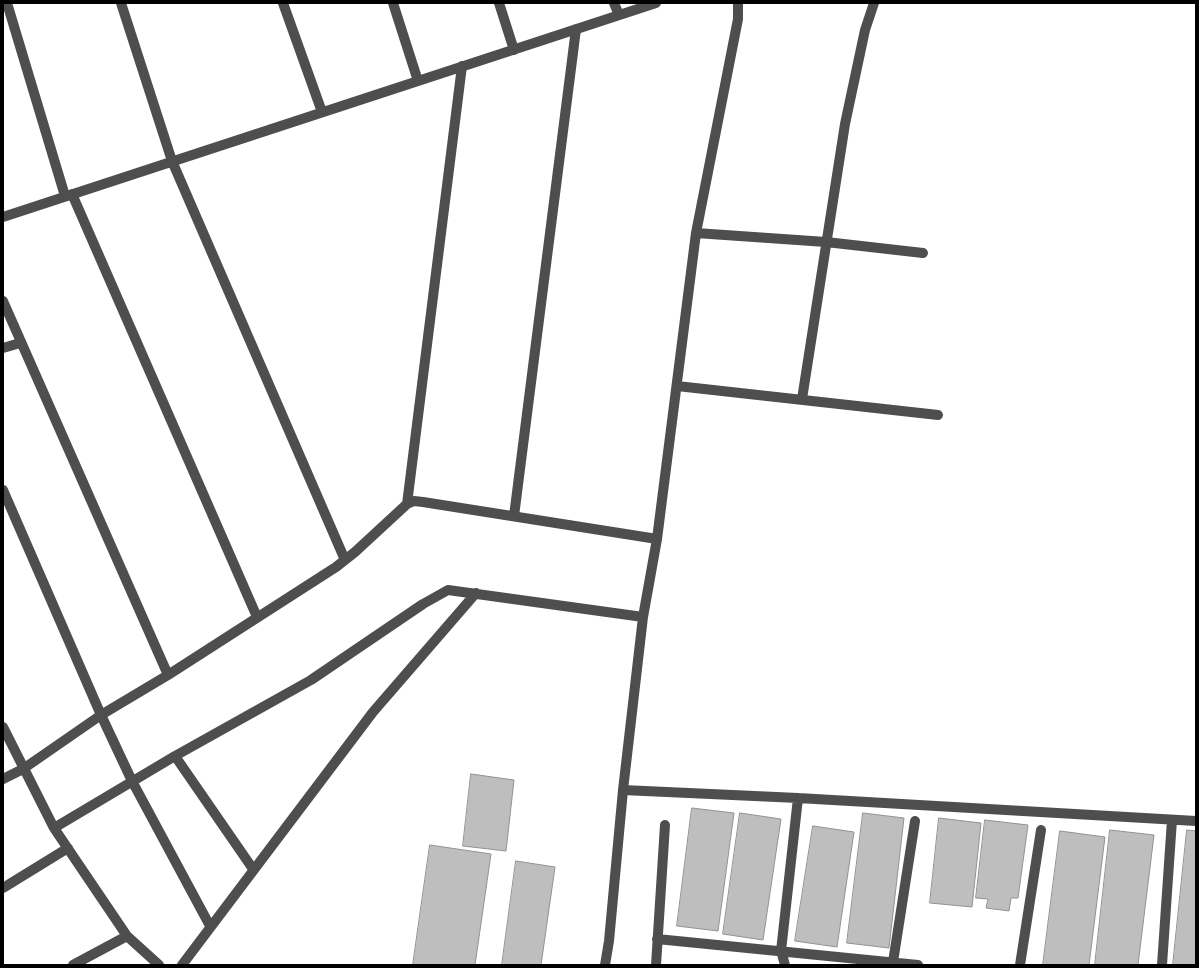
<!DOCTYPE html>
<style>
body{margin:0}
#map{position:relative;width:1199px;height:968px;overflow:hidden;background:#fff;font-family:"Sofia Sans Condensed",sans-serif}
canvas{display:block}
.frame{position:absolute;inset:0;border:4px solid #000;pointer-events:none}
</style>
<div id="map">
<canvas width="1199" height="968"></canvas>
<div class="frame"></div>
</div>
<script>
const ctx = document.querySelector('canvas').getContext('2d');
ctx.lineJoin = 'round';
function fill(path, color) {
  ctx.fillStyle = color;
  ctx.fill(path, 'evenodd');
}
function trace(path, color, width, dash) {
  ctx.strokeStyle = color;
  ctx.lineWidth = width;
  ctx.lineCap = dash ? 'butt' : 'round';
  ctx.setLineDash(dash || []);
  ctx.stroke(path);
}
const building = new Path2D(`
 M471,774L514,780L506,851L463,846Z
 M692,808L734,813L718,931L677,926Z
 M740,813L781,819L763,940L723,934Z
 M863,813L904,818L889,948L847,943Z
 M939,818L981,823L972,907L930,903Z
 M985,820L1028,825L1018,898H1011L1009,911L986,908L988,899L976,898Z
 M813,826L854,832L837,947L795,941Z
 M1110,830L1154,835L1138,965H1095Z
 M1187,830L1196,831V965H1173Z
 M1060,831L1105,837L1089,965H1043Z
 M430,845L491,854L475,965H413Z
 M516,861L555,867L541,965H502Z`);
const minor = new Path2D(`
 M7,3L65,196
 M121,3L172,161L345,560
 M283,3L322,112
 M393,3L418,81
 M499,3L514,50
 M614,3L619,15
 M72,194L257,617
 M3,217L656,3
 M696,233L826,242L923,253
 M3,301L168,675
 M3,348L20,343
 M677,386L938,415
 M802,399L845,124L865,30L874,3
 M3,490L101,715L132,781L210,926
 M407,504L462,66
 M514,516L576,29
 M3,727L54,828L127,936L159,965
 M175,756L253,869
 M3,779L23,769L101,715L168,675L336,567L355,552L407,504L414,501L423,502L657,539
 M623,790L798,798L1196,821
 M54,828L175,756L311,680L423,604L448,590L643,617
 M3,888L68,848
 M657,939L918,965
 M893,962L915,821
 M73,965L127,936
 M182,965L373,712L476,593
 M605,965L609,941L623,790L643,617L657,539L696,233L738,19V3
 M656,965L665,825
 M785,965L781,951L798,798
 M1020,965L1041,830
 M1162,965L1172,820`);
fill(building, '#bebebe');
trace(building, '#929292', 1);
trace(minor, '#4e4e4e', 10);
</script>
